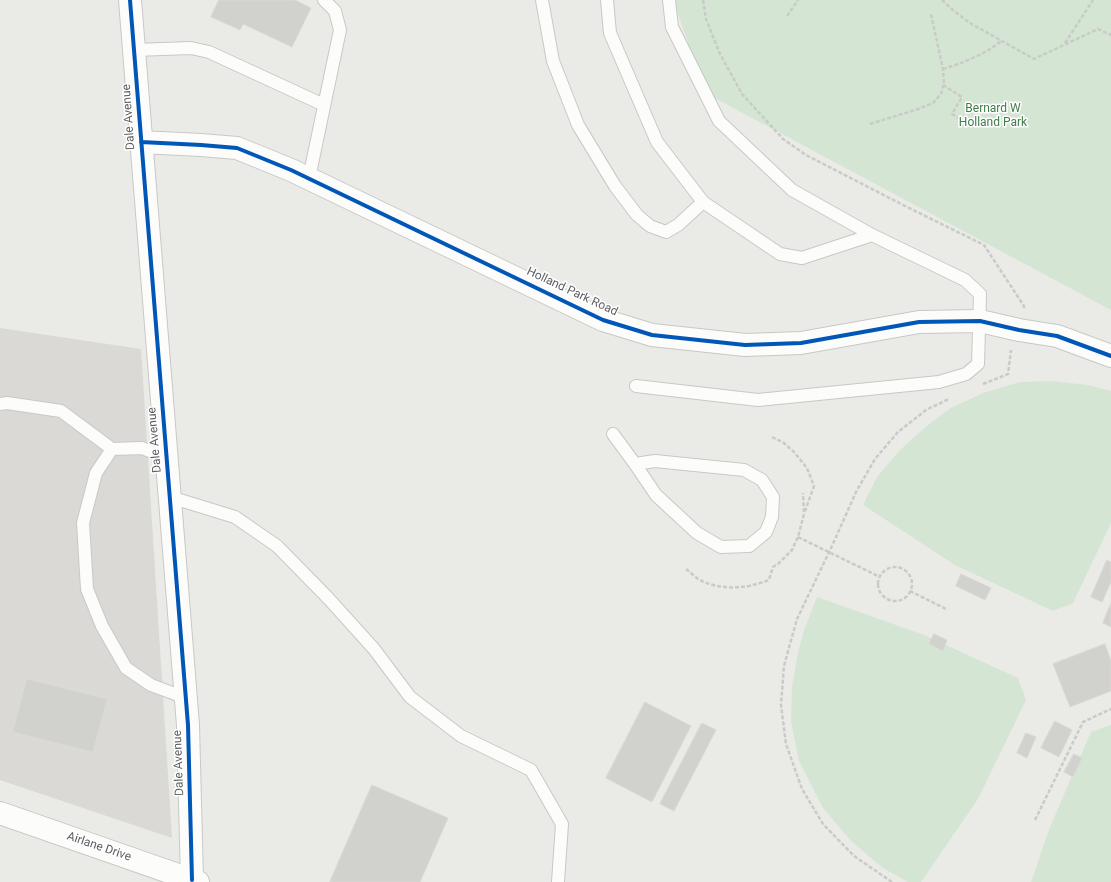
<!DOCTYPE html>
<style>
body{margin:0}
canvas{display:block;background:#eaeae6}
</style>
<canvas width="1111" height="882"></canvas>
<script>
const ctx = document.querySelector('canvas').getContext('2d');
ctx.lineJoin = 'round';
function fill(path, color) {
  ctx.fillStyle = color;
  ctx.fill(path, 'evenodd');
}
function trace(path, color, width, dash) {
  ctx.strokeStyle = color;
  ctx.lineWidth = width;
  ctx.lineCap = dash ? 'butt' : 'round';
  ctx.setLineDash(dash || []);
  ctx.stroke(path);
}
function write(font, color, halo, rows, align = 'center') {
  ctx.font = font + ' Roboto,sans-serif';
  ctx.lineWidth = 3;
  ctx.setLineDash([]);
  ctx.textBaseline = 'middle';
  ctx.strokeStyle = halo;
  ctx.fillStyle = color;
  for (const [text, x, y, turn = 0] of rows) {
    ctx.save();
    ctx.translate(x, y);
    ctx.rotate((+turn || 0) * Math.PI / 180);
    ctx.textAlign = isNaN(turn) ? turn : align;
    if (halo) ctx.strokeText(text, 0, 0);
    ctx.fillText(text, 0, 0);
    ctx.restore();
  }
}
const industrial = new Path2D(`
 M0,328L141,349L172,838L0,780Z`);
const green = new Path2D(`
 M675,0H1111V310L711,96L689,46L675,5Z
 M1051,381L1087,385L1111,391V523L1073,603L1053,611L955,565L863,505L877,477L900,450L929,424L951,408L983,393L1020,382Z
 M817,597L924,635L1018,678L1026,700L978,799L921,882H908L883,868L851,841L823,808L799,761L791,721L792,687L798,653L804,630Z
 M1111,725V882H1031L1050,827L1091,732Z`);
const building = new Path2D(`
 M219,0H295L311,8L292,47L243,24L240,30L211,17Z
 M1107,560L1111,562V582L1102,602L1091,597Z
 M961,574L991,588L985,600L956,586Z
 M1111,603V627L1103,623Z
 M934,634L947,640L943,651L929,644Z
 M1105,644L1111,661V691L1070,707L1053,664Z
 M27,679L107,699L93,752L13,732Z
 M645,702L691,726L652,802L606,778Z
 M1055,721L1072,730L1059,757L1041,748Z
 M702,723L716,730L674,811L660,804Z
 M1026,733L1036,737L1027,758L1017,753Z
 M1074,754L1082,758L1073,777L1064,772Z
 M372,785L448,818L420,882H330Z`);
const path = new Path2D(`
 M703,0L706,19L720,54L742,94L783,139L806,155L907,207L984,245L1024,306V309
 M942,0L954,11L970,23L1034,59L1098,29L1111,35
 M787,16L798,0
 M1065,43L1093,0
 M943,69C960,64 989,53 1002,40
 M943,85L962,97L952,114L966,123
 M870,124L918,109L933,103L941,94L944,83L943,69L931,14
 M983,384L1008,374L1011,350
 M772,437L784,443L794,452L807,468L814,486L805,511
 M798,537L880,577
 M878 584a17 17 0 1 1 34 0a17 17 0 1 1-34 0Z
 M686,569C690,572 694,576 698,579C720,591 746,589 769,580L773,567L779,563L792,550L798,537L804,514L803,493
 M910,591L946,609
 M1035,820L1083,722L1111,709
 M892,882L854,856L823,824L802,789L786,744L781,705L784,666L797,619L832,546L856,492L875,459L898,432L926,410L949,399`);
const lane = new Path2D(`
 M542,0L553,61L578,125L615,186L637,215L650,226L666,232L678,225L703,202
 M607,0L610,33L657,142L703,202L780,254L802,258L872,235
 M134,50L191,48L209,52L324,105
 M309,178L340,30L335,11L324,0
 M636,386L758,400L939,382L966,374L978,364L980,294L965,280L872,235L792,190L719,121L672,27L669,0
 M0,404L7,403L61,411L112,449
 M613,434L635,464L656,495L697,533L721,547L749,546L766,532L772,517L773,497L762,480L744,470L655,461L635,464
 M167,458L142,448L112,449L96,473L83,523L87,589L102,626L126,668L151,685L186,698
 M170,497L235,517L277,546L328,598L374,649L410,697L461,736L531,770L562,824L558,882`);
const street = new Path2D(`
 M130,0L188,725L192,880
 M141,142L201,145L237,148L291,170L603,320L652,335L745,345L801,343L919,322L980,321L1019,330L1057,336L1111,356`);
const secondary = new Path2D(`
 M0,813L198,882`);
const cycleway = new Path2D(`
 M130,0L188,725L192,880
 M141,142L201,145L237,148L291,170L603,320L652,335L745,345L801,343L919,322L980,321L1019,330L1057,336L1111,356`);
const parkNames = [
 ["Bernard W",993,109],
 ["Holland Park",993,123]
];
const streetNames = [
 ["Dale Avenue",129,117,-94],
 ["Holland Park Road",572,292,25],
 ["Dale Avenue",155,440,-95],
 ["Dale Avenue",179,763,-92],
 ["Airlane Drive",99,847,19]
];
fill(industrial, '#dad9d6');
fill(green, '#d5e5d4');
fill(building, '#d1d1ce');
trace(building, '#dad9d5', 1);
trace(lane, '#c8c8c7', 14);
trace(street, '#c8c8c7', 24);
trace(secondary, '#c6c6c6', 24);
trace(path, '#c9cbc9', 2.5, [4, 2]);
trace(lane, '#fcfcfb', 12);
trace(street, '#fcfcfb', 22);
trace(secondary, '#fcfcfb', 22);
trace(cycleway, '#0057b8', 4);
write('12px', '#407d49', '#fff', parkNames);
write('12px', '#5c5e62', '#fff', streetNames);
</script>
